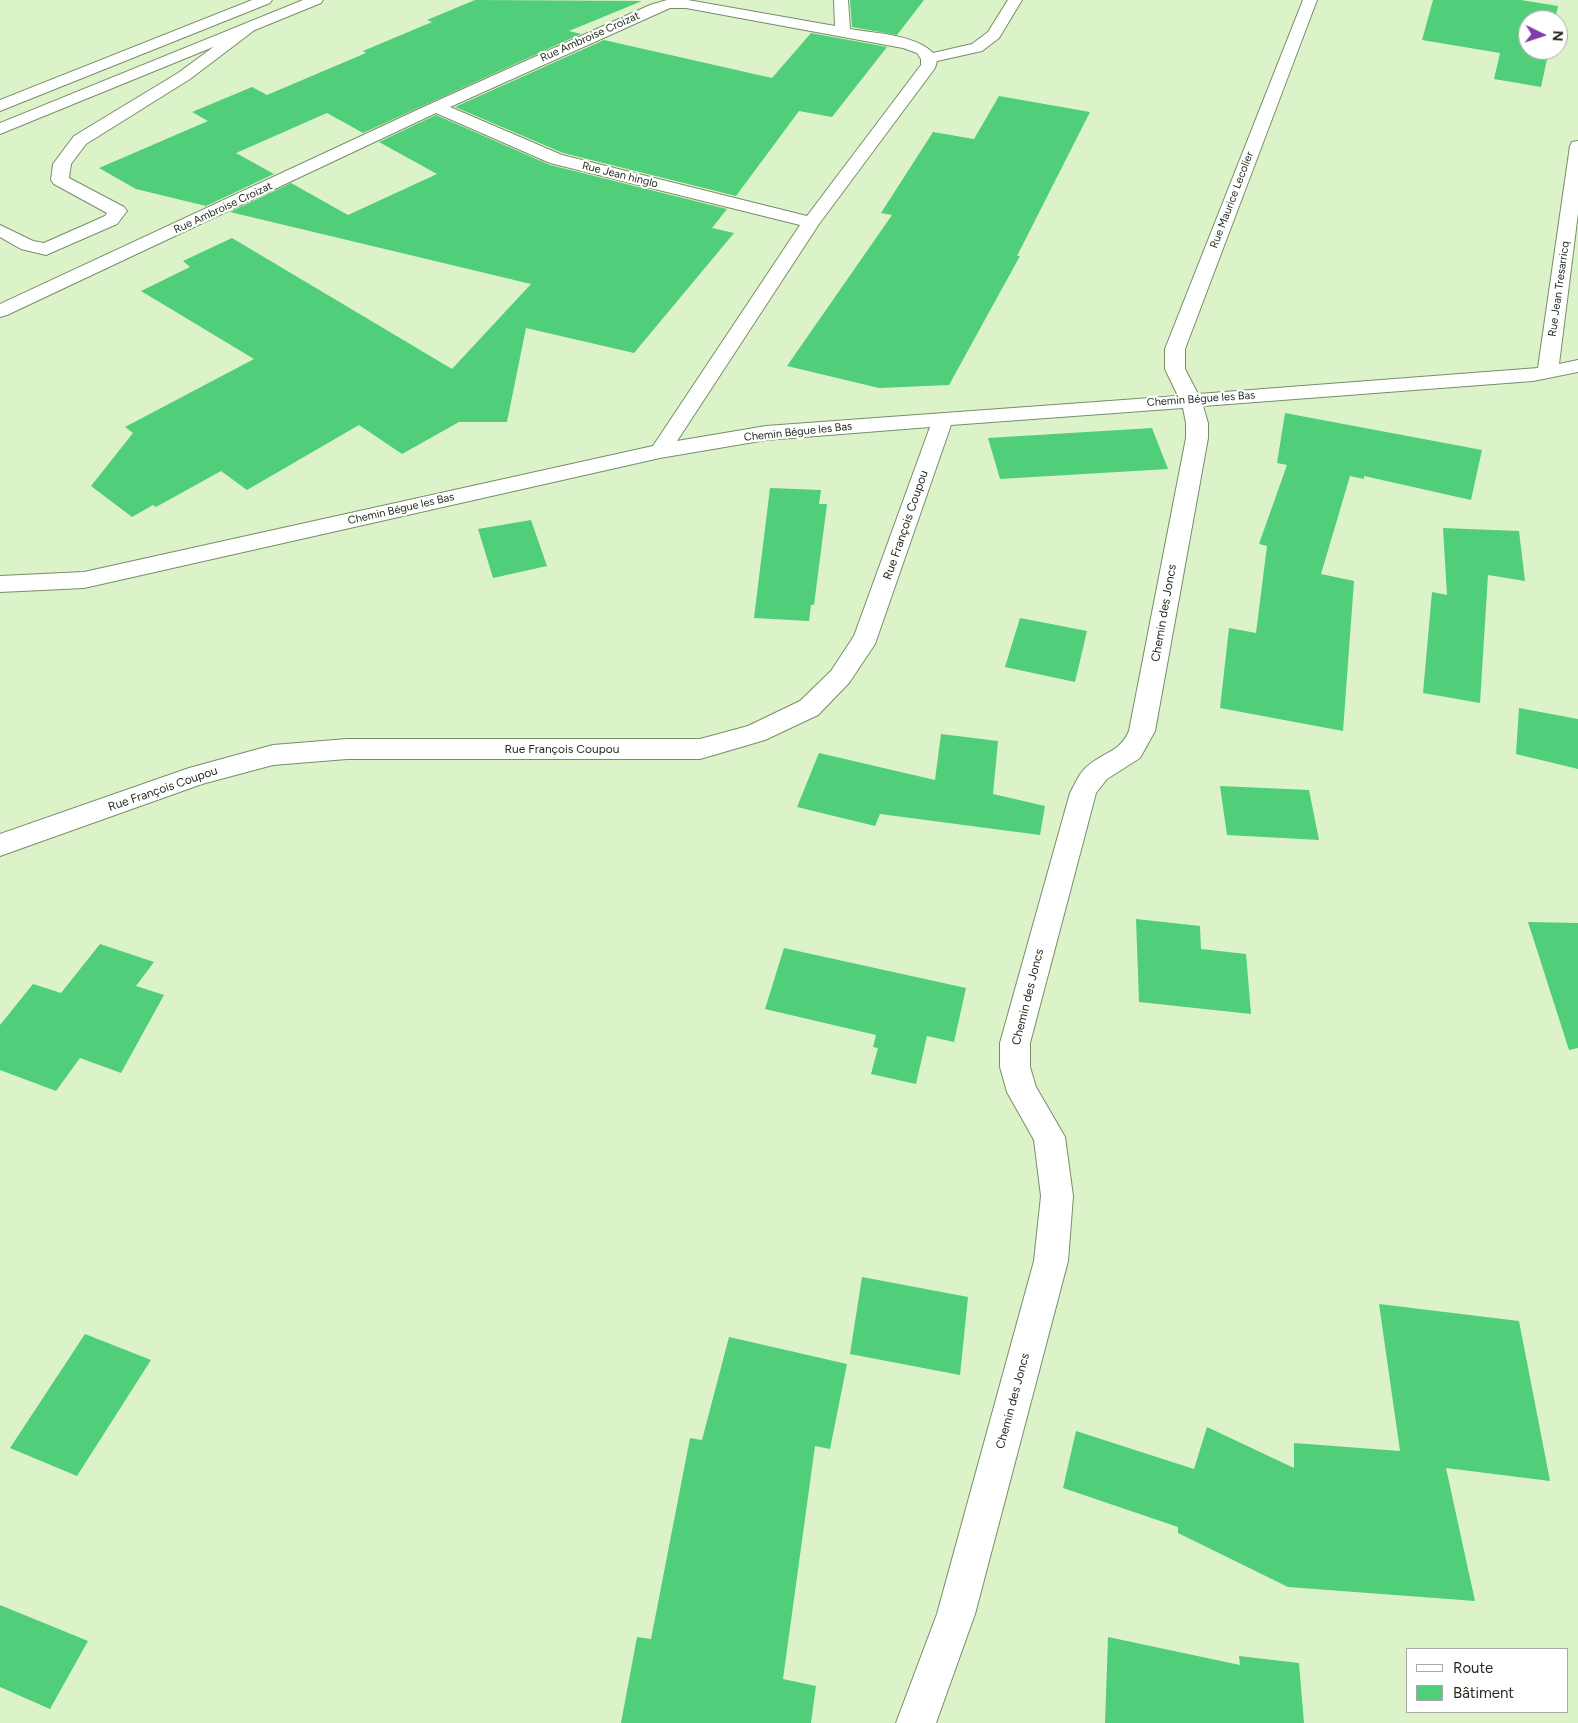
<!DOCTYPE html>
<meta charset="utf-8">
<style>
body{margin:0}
#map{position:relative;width:1578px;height:1723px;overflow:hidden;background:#dcf3ca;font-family:Figtree,sans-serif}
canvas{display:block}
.legend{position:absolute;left:1406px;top:1648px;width:162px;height:65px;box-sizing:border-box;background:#fff;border:1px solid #a8aba5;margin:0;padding:6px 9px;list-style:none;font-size:15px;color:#252d1e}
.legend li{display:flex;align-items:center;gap:10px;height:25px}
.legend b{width:25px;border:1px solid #a8aba5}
.north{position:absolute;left:1518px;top:10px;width:50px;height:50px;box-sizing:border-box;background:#fff;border:1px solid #a8aba5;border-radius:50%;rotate:94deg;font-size:14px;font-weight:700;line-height:20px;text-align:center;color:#252d1e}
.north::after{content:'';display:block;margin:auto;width:18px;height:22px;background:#843aac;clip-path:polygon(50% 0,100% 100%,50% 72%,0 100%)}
</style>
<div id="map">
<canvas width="1578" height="1723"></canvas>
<ul class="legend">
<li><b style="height:6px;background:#fff"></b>Route</li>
<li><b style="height:14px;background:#50ce7a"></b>Bâtiment</li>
</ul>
<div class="north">N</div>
</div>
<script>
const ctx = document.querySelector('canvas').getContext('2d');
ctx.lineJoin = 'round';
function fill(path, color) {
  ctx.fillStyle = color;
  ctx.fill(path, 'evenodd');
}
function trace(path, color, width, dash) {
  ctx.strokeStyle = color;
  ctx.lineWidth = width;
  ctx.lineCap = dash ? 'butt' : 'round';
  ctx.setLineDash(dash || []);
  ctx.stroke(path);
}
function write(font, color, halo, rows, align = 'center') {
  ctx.font = font + ' Figtree,sans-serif';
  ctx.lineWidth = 4.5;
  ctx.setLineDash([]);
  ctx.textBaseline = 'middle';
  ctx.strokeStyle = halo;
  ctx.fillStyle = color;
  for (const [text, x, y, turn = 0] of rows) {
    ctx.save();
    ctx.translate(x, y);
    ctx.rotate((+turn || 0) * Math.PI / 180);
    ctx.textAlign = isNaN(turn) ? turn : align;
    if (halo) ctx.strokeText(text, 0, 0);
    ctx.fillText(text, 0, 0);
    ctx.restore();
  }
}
const building = new Path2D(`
 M475,0L642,1L569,31L581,34L363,133L327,113L236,153L274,174L206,206L136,189L99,168L208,121L192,112L252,87L267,95L366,53L363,51L432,22L427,20Z
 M850,0H924L897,35L852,27Z
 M1433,0H1521L1558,6L1555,20H1528V50H1549L1541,87L1494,79L1500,53L1422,40Z
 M811,33L887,47L832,117L799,111L736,196L563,153L455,107L604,40L772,78Z
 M999,96L1090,112L1017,256H1020L949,385L879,388L787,366L892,215L881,213L933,132L974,139Z
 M436,115L550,165L727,209L712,228L734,233L634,353L526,328L507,422H459L402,454L359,425L247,490L221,471L156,507L153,505L132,517L91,486L133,433L125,427L254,359L141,291L190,267L183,261L232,238L452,369L531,284L230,212L291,183L348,215L437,174L379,142Z
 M1285,413L1482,450L1471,500L1364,476V479L1350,476L1321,574L1354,581L1343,731L1220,708L1229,628L1256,633L1267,546L1259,544L1287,465L1277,463Z
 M1152,428L1168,469L1000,479L988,438Z
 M770,488L821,490L819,504H827L814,605H811L809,621L754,618Z
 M531,520L547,566L493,578L478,529Z
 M1443,528L1519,531L1525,581L1488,575L1480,703L1423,693L1432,592L1447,595Z
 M1020,618L1087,631L1075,682L1005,667Z
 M1519,708L1578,719V769L1516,754Z
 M941,734L998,741L993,794L1045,806L1040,835L880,814L875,826L797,807L819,753L935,780Z
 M1220,786L1309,790L1319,840L1227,835Z
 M1136,919L1200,926L1201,949L1246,954L1251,1014L1139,1002Z
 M1528,922L1578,923V1048L1569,1050Z
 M100,944L154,962L136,986L164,995L121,1073L80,1058L56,1091L0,1070V1025L33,984L61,993Z
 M784,948L966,988L954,1042L927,1036L916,1084L871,1074L878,1048L873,1047L876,1035L765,1009Z
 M862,1277L968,1297L960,1375L850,1354Z
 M1379,1304L1519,1321L1550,1481L1446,1468L1475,1601L1288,1587L1178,1533V1527L1063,1488L1076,1431L1194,1469L1207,1427L1294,1468V1443L1400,1451Z
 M85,1334L151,1360L77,1476L10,1448Z
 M729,1337L847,1364L830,1449L815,1446L783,1679L816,1686L811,1723H621L637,1637L651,1639L690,1438L702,1440Z
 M0,1605L88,1641L50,1709L0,1687Z
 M1108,1637L1240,1665L1239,1656L1299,1663L1304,1723H1105Z`);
const minor = new Path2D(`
 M667,0H688L835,26L834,0H848L850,29C873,33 917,35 933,53L972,44L988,32L1008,0H1022L999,38L982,51L937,61L935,68L819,224L677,441L766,426L1178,396L1165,369V349L1303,0H1317L1185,349V369L1198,394L1538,368L1570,146L1572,142L1578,141V213L1559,364L1578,360V372L1533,381L1203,406L1208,423V438L1155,731L1140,758L1107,779L1096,793L1030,1043V1067L1036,1087L1065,1137L1073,1196L1068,1261L975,1614L936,1723H896L937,1614L1034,1261L1041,1196L1034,1140L1007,1092L1000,1067V1043L1070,793C1076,782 1080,771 1090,764C1106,752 1121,750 1129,731L1186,438V423L1183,408L951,425L875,644L849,683L818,715L765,740L700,759H347L273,765L202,784L0,856V834L189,768L273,745L347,739H700L748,726L800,701L831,671L854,636L930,427L766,440L660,458L84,588L0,592V576L84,572L653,446L800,225L550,163L436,113L7,315L0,317V304L430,104L650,5ZM670,8H686L903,48L917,53L921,59V65L807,216L562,155L450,107Z
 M247,24L252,26L255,29L252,32L190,79L86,144L71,164L69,178L124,207L127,211L117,224L46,255L21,249L0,237V225L33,241L44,243L105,216L107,213L54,184L51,180L53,164L74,136L178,73L242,26Z`);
const highway = new Path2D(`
 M252,0H272L270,3L0,111V100Z
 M303,0H323L321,3L0,134V123Z`);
const farStreetnames = [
 ["Rue Ambroise Croizat",590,37,-24],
 ["Rue Jean hinglo",620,175,14],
 ["Rue Maurice Lecolier",1232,200,-69],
 ["Rue Ambroise Croizat",223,208,-25],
 ["Rue Jean Tresarricq",1559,289,-82],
 ["Chemin Bégue les Bas",1201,399,-4],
 ["Chemin Bégue les Bas",798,432,-6],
 ["Chemin Bégue les Bas",401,509,-13]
];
const streetNames = [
 ["Rue François Coupou",906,525,-71],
 ["Chemin des Joncs",1164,613,-80],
 ["Rue François Coupou",562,749],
 ["Rue François Coupou",163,789,-19],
 ["Chemin des Joncs",1028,997,-76],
 ["Chemin des Joncs",1013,1401,-75]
];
fill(building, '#50ce7a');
trace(minor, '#788d68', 2);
trace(highway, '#788d68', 2);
fill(minor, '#fff');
fill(highway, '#fff');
write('11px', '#252d1e', '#fff', farStreetnames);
write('12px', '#252d1e', '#fff', streetNames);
</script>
